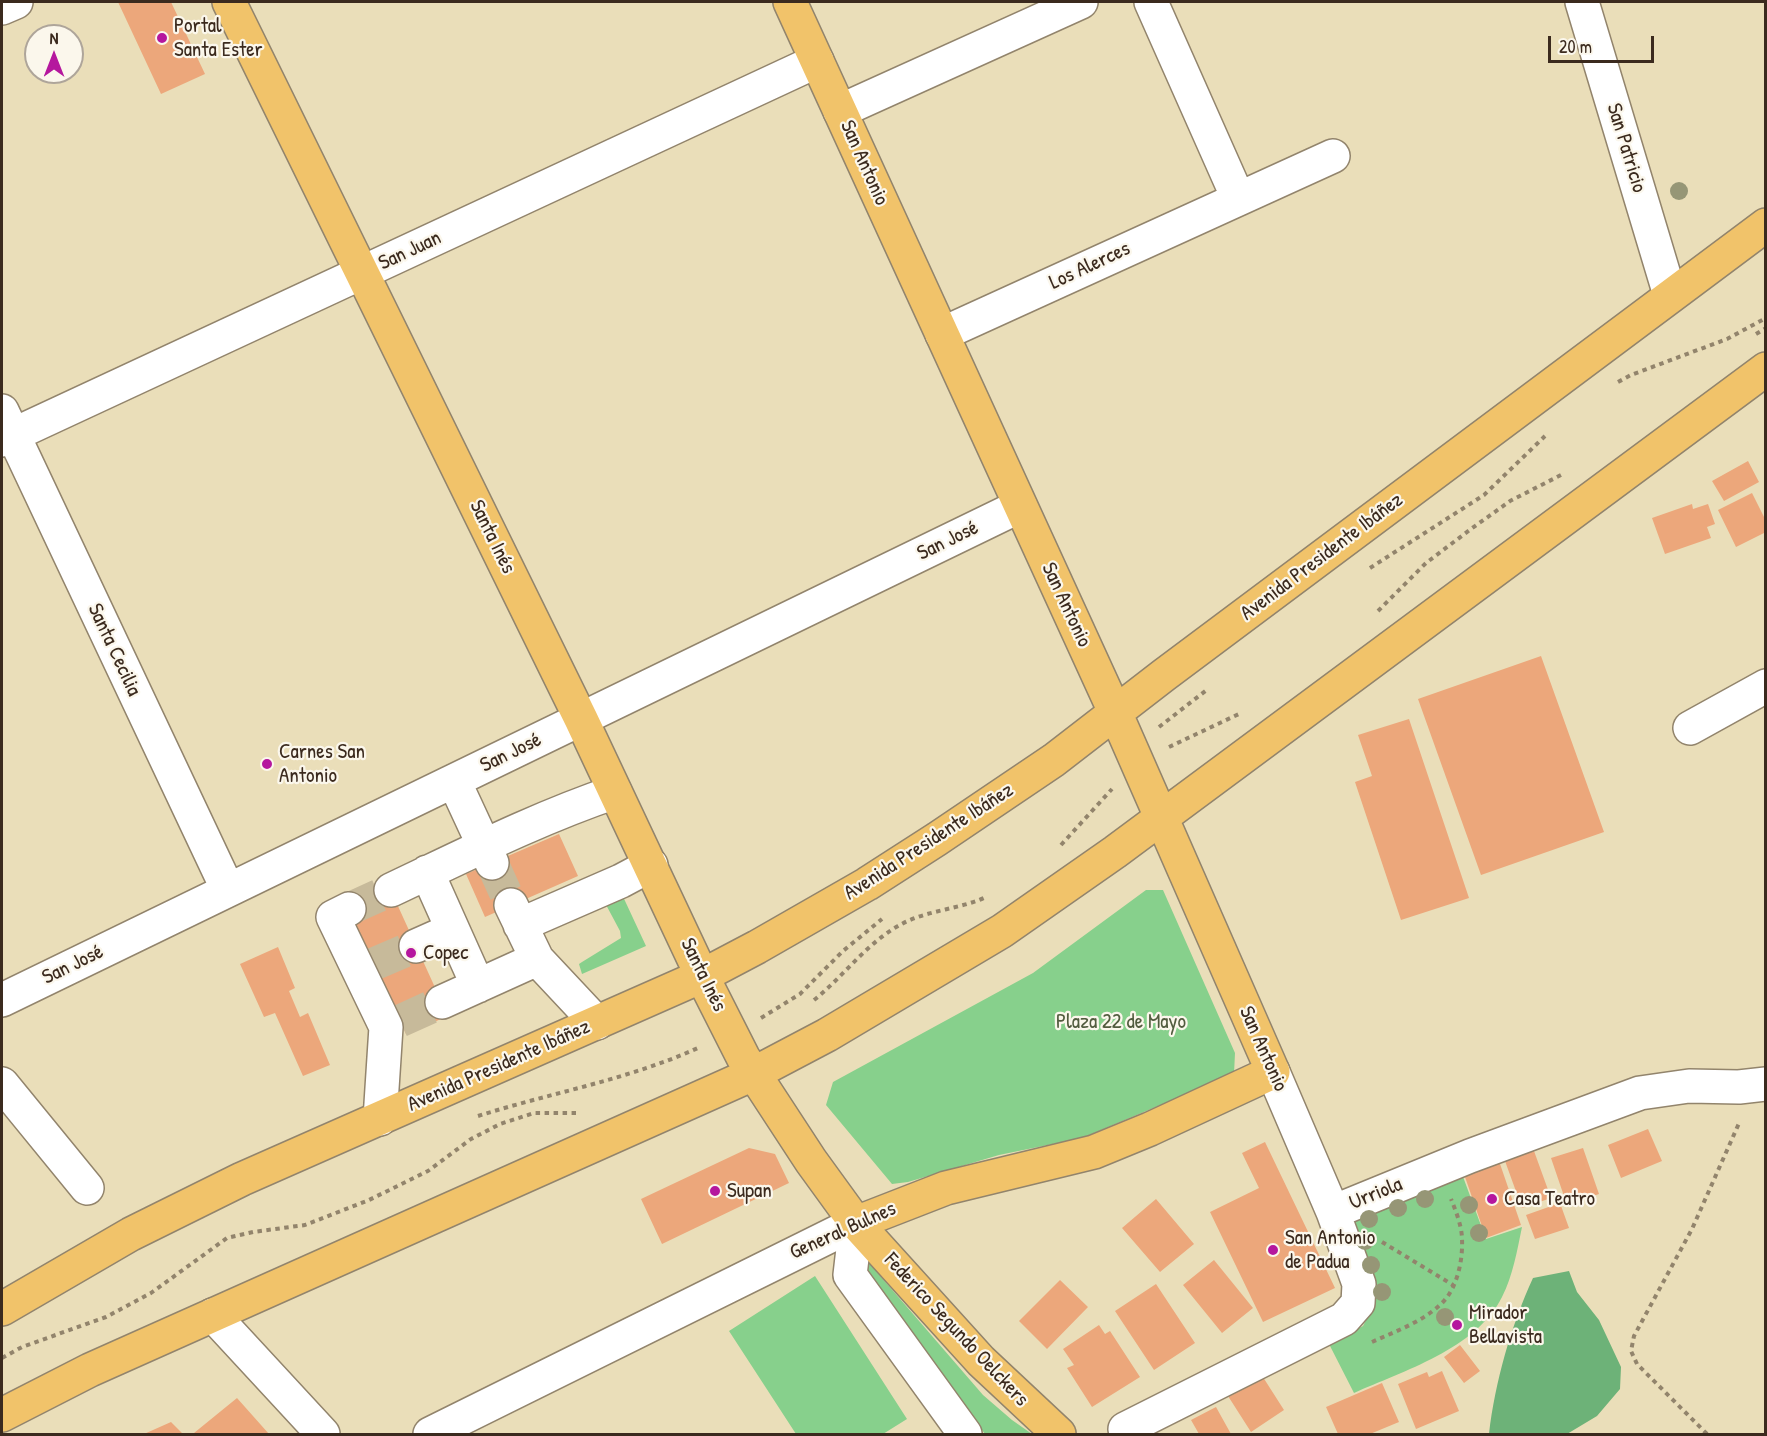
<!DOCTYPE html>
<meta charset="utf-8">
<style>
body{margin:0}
#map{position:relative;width:1767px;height:1436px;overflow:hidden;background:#eadeb9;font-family:"Patrick Hand",sans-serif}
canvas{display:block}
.frame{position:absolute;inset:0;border:3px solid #3b2a1e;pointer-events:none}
.north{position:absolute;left:24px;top:24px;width:60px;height:60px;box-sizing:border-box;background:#fbf7ec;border:2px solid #aea59a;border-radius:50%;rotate:0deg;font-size:16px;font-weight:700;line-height:24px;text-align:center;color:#3b2a1e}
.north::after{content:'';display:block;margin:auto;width:21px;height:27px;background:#b5179e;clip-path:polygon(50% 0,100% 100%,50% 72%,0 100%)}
.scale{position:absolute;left:1548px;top:36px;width:106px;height:27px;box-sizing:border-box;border:3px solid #3b2a1e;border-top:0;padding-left:8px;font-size:18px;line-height:21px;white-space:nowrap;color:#3b2a1e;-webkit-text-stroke:4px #fbf7ec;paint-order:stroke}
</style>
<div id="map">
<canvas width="1767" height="1436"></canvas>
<div class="frame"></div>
<div class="north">N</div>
<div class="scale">20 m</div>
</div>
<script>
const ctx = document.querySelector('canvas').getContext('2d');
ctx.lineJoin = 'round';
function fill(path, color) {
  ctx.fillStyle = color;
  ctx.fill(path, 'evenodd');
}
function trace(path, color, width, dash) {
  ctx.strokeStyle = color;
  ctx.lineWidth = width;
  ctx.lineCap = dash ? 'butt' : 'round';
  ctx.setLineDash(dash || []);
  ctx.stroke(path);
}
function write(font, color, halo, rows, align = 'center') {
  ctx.font = font + ' "Patrick Hand",sans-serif';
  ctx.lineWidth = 4.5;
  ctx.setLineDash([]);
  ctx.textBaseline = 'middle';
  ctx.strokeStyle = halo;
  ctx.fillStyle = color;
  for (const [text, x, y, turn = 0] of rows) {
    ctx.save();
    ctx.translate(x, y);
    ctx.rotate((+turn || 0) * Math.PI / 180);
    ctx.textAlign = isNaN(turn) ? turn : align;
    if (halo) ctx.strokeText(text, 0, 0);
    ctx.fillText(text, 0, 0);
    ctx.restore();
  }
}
const green = new Path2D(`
 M619,888L646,946L582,974L579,964L582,962L621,938L620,931L604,901Z
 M1146,890H1163L1235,1053L1234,1074L1082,1138L999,1155L908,1182L892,1184L826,1105L833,1082L1033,973Z
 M1462,1174L1486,1239L1522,1227C1517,1251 1513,1275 1502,1297C1476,1349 1403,1371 1354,1393L1329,1344L1363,1326L1372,1308L1352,1224L1358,1216Z
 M864,1262L869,1263L983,1395L1012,1420L1032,1434H985L862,1268Z
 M815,1276L907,1419L883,1434H796L729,1331Z`);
const forest = new Path2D(`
 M1569,1271L1577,1292L1599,1320L1621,1367L1620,1389L1597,1416L1567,1434H1489C1495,1382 1511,1326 1533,1278Z`);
const building = new Path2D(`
 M118,2H171L205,74L161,94Z
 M1748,461L1759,482L1724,501L1712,481Z
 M1752,493L1766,521V532L1736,547L1718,510Z
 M1692,504L1693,509L1708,504L1715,524L1707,527L1711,538L1665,554L1652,518Z
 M1541,656L1604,832L1481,875L1418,699Z
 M1409,719L1469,898L1401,920L1355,782L1372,776L1358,735Z
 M559,834L578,876L485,917L466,874Z
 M387,882L448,1016L406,1034L345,901Z
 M278,947L295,988L289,991L300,1017L308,1013L330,1065L303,1076L275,1013L264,1017L240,964Z
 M1648,1129L1662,1161L1621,1178L1608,1145Z
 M1265,1142L1335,1288L1263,1322L1210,1212L1259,1188L1242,1153Z
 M749,1148L775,1154L789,1183L662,1244L641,1199Z
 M1583,1148L1599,1194L1567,1205L1551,1158Z
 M1534,1151L1551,1198L1522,1208L1505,1161Z
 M1499,1161L1521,1225L1486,1238L1464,1174Z
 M1156,1199L1194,1244L1160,1272L1122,1228Z
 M1560,1203L1569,1228L1535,1239L1526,1215Z
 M1214,1260L1253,1308L1222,1333L1183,1285Z
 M1060,1280L1088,1307L1047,1349L1019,1321Z
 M1156,1284L1195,1343L1154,1370L1115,1311Z
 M1099,1325L1105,1334L1110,1331L1140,1377L1092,1407L1067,1368L1074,1365L1063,1349Z
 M1460,1345L1480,1371L1464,1383L1444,1357Z
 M1442,1371L1459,1411L1416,1429L1398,1384L1427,1372L1429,1377Z
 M1261,1374L1284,1410L1251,1432L1228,1396Z
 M1382,1383L1399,1422L1370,1434H1338L1326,1407Z
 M237,1398L269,1434L194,1433Z
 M1216,1407L1231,1434H1199L1191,1420Z
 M171,1422L183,1434H144Z`);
const minorTunnel = new Path2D(`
 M492,863L511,905
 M349,909L391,890
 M374,964L416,946
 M400,1021L442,1002`);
const path = new Path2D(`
 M1756,334L1766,328
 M1618,382L1631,375L1727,339L1766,318
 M1370,568L1484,495L1545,436
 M1378,611L1426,563L1471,529L1510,501L1561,475
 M1159,727L1208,689
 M1169,747L1241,713
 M1061,845L1112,789
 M814,1000C843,977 865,945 898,926C925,910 958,910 986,897
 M761,1018L800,994L843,951L882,919
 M478,1116C550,1093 631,1079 700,1047
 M1382,1242L1453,1285
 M1372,1342C1396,1331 1422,1322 1441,1304C1457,1289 1463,1261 1462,1239C1462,1227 1456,1211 1451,1199
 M2,1358L22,1347L106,1317L151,1293L227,1238L253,1232L305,1225L369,1200L428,1171L471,1139L500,1124L534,1113H576
 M1707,1434L1637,1364L1631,1351L1634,1336L1692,1229L1740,1121`);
const minor = new Path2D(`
 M1151,2L1238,198
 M1582,2L1670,295
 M2,8L16,2
 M840,111L1081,2
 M942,334L1333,156
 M2,411L228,890
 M2,440L817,61
 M1690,728L1766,686
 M454,781L492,863
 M427,872L478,986
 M391,890C465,855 538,818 615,792
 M511,905L537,959L597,1023
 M349,909L333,917L386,1027L380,1119
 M520,925L621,881L651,865
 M416,946L452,930
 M2,1000L1020,506
 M442,1002L537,959
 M2,1084L87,1188
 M1333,1212L1470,1156L1640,1093L1689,1086L1739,1087L1766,1084
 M856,1223L850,1275L965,1434
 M213,1315L323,1434
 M1125,1429L1344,1319L1358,1303L1359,1284L1333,1212L1273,1072
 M430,1434L856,1223`);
const major = new Path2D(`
 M229,2L581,719L702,976L743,1057L811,1161L856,1223L981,1361L1059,1434
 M790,2L1115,712L1273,1072L1150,1129L1094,1152L946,1188L856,1223
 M2,1309L131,1234L242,1179L702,976L757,947L867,884L937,839L1054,760L1164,675L1766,225
 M2,1415L90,1370L753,1074L827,1035L1002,931L1115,852L1766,369`);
const trees = [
 [1679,191],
 [1425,1199],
 [1469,1205],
 [1398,1208],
 [1369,1219],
 [1479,1233],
 [1365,1241],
 [1371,1265],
 [1382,1292],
 [1445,1317]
];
const markers = [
 [162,38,6,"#b5179e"],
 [267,764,6,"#b5179e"],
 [411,953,6,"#b5179e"],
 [715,1191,6,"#b5179e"],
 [1492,1199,6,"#b5179e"],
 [1273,1250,6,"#b5179e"],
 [1457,1325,6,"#b5179e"]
];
const poiNames = [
 ["Portal",174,26],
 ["Santa Ester",174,50],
 ["Carnes San",279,752],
 ["Antonio",279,776],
 ["Copec",423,953],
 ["Supan",727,1191],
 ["Casa Teatro",1504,1199],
 ["San Antonio",1285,1238],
 ["de Padua",1285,1262],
 ["Mirador",1469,1313],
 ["Bellavista",1469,1337]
];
const streetNames = [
 ["San Patricio",1626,148,73],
 ["San Antonio",864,163,66],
 ["San Juan",410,251,-25],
 ["Los Alerces",1090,266,-25],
 ["Santa Inés",492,537,64],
 ["San José",948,541,-26],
 ["Avenida Presidente Ibáñez",1322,557,-37],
 ["San Antonio",1066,605,65],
 ["Santa Cecilia",114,650,65],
 ["San José",511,753,-26],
 ["Avenida Presidente Ibáñez",929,842,-33],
 ["San José",73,965,-26],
 ["Santa Inés",703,975,64],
 ["San Antonio",1263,1049,66],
 ["Avenida Presidente Ibáñez",499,1066,-24],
 ["Urriola",1376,1194,-22],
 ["General Bulnes",843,1231,-24],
 ["Federico Segundo Oelckers",956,1330,47]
];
const parkNames = [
 ["Plaza 22 de Mayo",1121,1022]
];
fill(green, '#87d08c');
fill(forest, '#6db278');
fill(building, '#eca77b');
trace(minorTunnel, '#c7ba9a', 33, [33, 16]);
trace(minor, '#92846c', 36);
trace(major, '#92846c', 36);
trace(path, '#92846c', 4, [4.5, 4.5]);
trace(minor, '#fff', 33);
trace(major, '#f1c36a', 33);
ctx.fillStyle = '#969676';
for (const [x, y] of trees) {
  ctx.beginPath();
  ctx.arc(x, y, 9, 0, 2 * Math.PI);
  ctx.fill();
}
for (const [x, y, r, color] of markers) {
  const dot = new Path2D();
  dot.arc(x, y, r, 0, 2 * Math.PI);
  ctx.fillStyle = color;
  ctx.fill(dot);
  trace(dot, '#fbf7ec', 2);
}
write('21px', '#3b2a1e', '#fbf7ec', poiNames, 'left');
write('21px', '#3b2a1e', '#fbf7ec', streetNames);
write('21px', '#525c3f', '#fbf7ec', parkNames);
</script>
